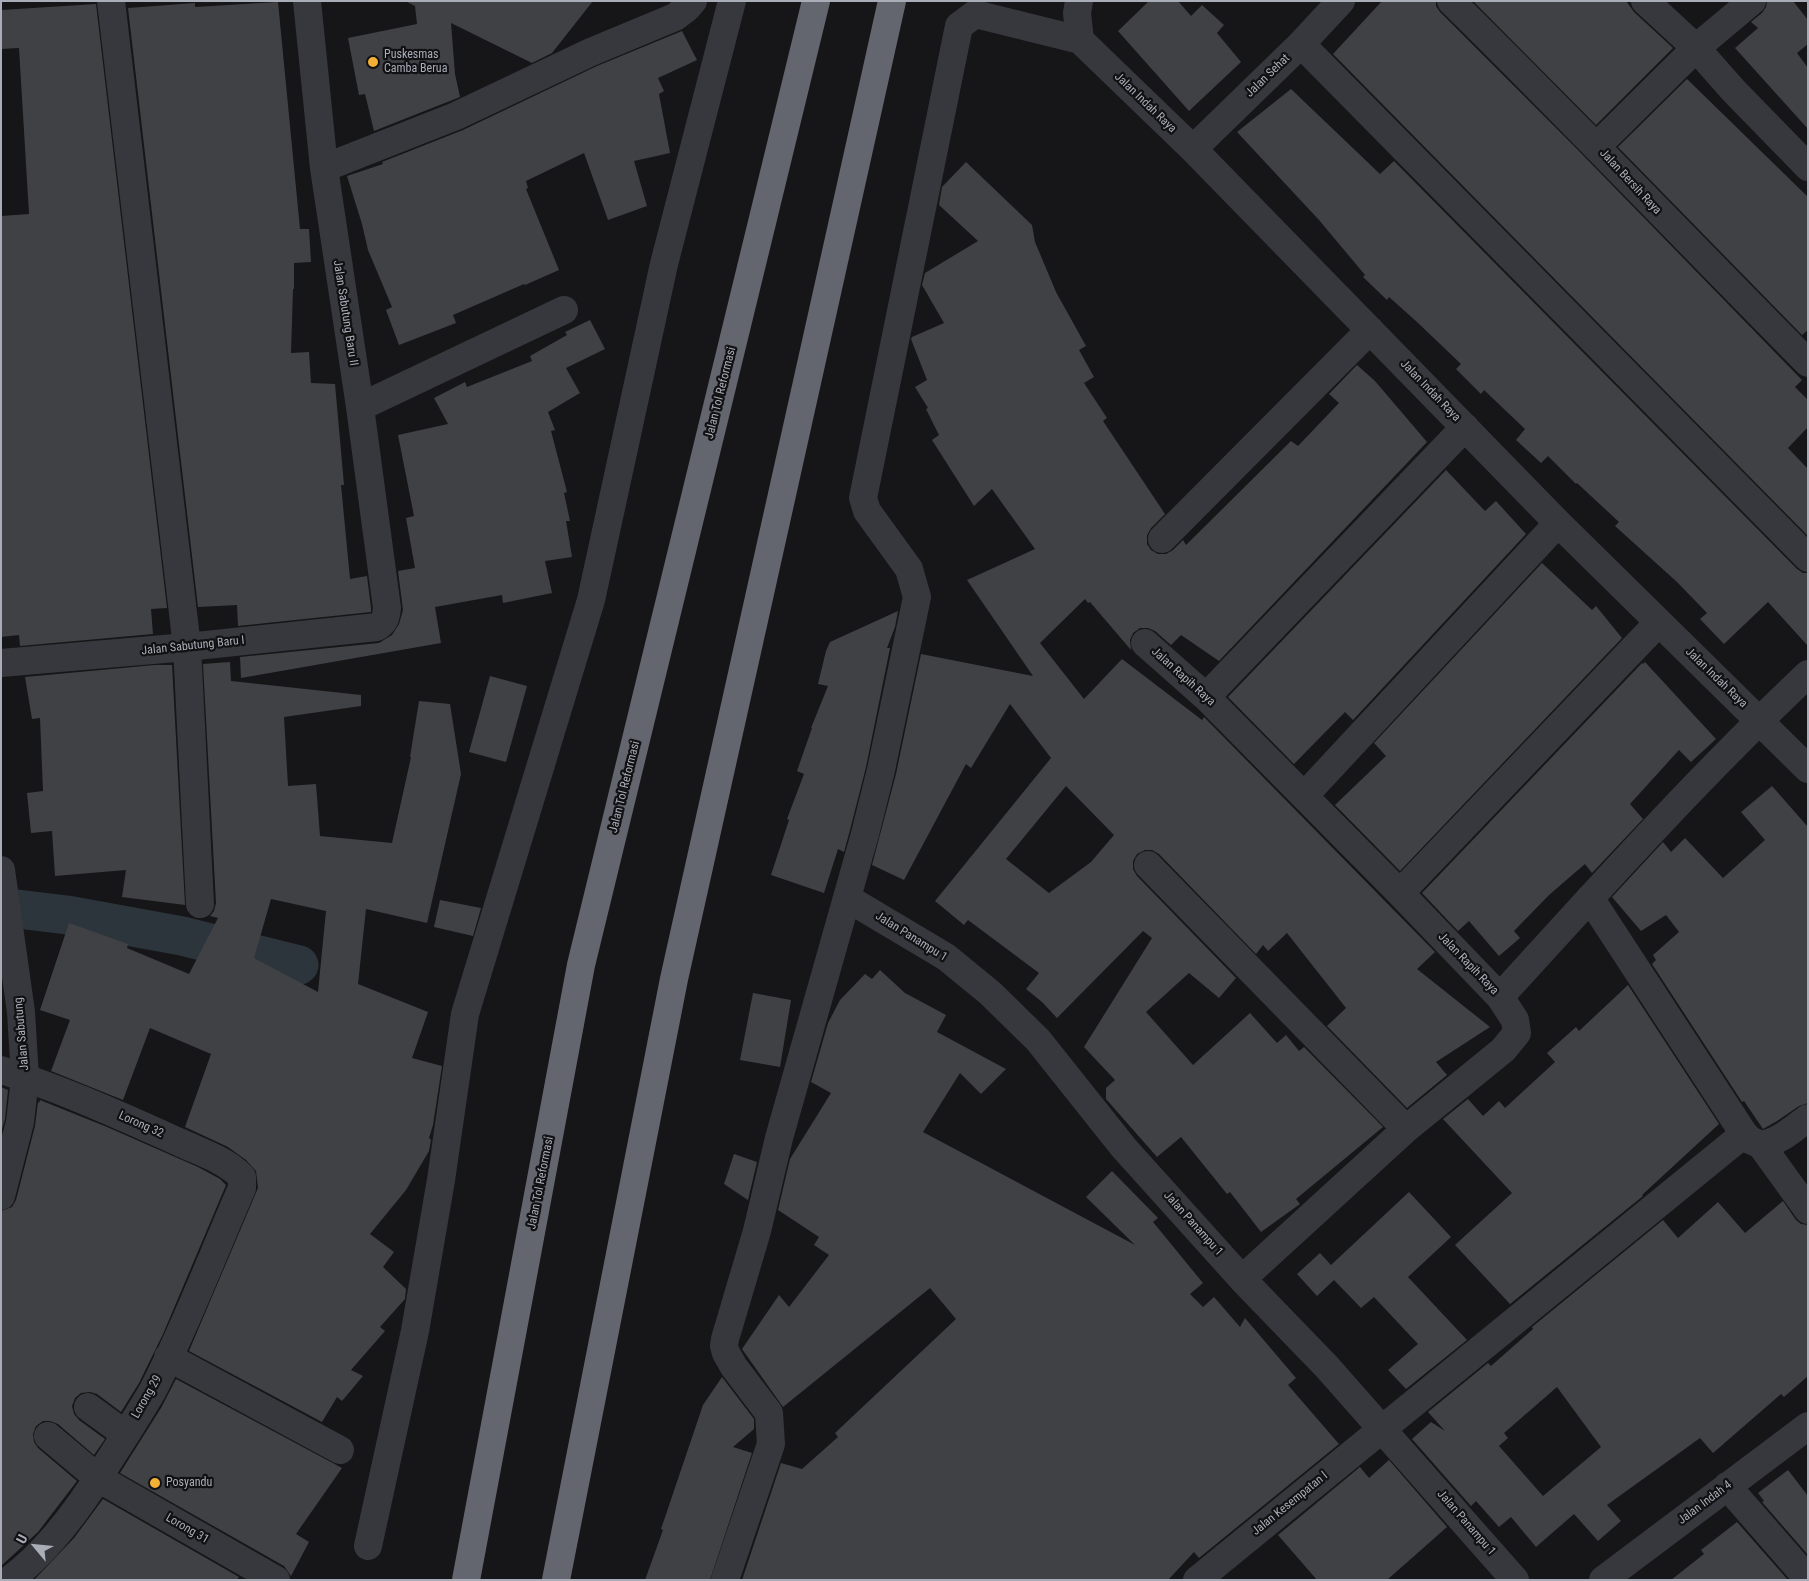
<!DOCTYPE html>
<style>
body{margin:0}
#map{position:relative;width:1809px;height:1581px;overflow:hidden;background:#161618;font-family:"Roboto Condensed",sans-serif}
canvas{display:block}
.frame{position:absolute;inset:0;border:2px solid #a8adb8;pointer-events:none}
.north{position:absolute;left:10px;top:1521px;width:50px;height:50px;-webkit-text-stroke:4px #111113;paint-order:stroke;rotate:298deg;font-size:14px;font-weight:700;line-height:20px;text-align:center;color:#a8adb8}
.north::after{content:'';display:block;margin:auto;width:18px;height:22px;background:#a8adb8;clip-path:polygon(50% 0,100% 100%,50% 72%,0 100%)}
</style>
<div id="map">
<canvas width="1809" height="1581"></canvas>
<div class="frame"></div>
<div class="north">U</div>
</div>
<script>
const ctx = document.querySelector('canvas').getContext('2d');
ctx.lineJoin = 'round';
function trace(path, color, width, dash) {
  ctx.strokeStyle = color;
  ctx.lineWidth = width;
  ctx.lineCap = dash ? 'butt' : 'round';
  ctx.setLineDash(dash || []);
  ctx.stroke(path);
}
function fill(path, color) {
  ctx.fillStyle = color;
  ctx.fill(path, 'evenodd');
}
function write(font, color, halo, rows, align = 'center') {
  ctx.font = font + ' "Roboto Condensed",sans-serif';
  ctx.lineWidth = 4.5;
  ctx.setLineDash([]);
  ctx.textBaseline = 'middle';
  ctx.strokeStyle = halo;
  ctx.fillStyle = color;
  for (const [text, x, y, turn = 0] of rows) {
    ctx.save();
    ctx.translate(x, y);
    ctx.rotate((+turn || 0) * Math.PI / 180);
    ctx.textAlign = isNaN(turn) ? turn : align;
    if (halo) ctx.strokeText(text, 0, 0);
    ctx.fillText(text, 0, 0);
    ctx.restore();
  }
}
const canal = new Path2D(`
 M1,907L67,915L182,936L299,965`);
const building = new Path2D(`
 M405,1H593L552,53L532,63L451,23L455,74L460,97L374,131L365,94L359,95L348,38L417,24L415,6Z
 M1149,1H1178L1191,16L1202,5L1224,25L1217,33L1241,62L1189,111L1118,31Z
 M1382,1H1436V6L1440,12L1575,147L1802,380L1795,387L1808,400V427L1788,448L1808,469V536L1333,54Z
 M1473,1H1626L1634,12L1673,48L1596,125Z
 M1767,1H1793L1808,20V44L1797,53L1808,68V129L1735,48L1758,28L1751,22L1762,13L1766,7Z
 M278,2L300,229H309L311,262L294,263V289H293L291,353L309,352L311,383L335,384L344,485H341L350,579L367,576L371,608V612L238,626L237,605L198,607L128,8L195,3V7Z
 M96,4L167,608L151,609L153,634L20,646L19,635L1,637V216L29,214L19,48L1,49V10Z
 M682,31L697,60L658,78L664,91L659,94L670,153L634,161L647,206L608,220L584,153L526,181L528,188L526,189L559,270L525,285L524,284L453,315L456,323L399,345L386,310L392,307L368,250L362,224L347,176L383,164L382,162L463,130L597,66Z
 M1687,79L1808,197V330L1802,335L1618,147Z
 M1291,89L1380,174L1394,161L1797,569L1803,573H1808V646L1768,602L1724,644L1700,619L1707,613L1677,582L1615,526L1619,522L1577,483L1576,484L1548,456L1541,463L1516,440L1525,429L1484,390L1481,394L1456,369L1461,364L1417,322L1389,297L1387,300L1363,277L1365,275L1319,220L1237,132Z
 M966,162L1032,225L1035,242L1056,292L1086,346L1079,350L1094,377L1084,383L1107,418L1103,421L1165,514L1151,528L1147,535V544L1151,550L1158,554H1166L1173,550L1183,540L1186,545L1291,441L1298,446L1339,403L1329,394L1357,365L1375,381L1427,442L1219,661L1181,635L1171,645L1155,631L1148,628H1140L1133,633L1130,640L1131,650L1090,602L1088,603L1085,599L1040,643L1084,699L1122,659L1202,720L1204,717L1435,952L1417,969L1490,1027L1436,1062L1447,1075L1407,1108L1327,1026L1346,1008L1287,933L1268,951L1263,945L1256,954L1159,854L1152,850H1145L1137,854L1133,861V869L1137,876L1236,978L1219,998L1189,973L1146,1012L1193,1065L1250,1013L1277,1043L1286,1035L1299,1051L1304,1047L1383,1127L1296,1199L1300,1204L1261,1232L1230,1192L1227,1194L1181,1137L1157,1157L1106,1099V1088L1115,1080L1084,1047L1152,938L1143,931L1057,1018L1042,1002L1026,989L1039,973L968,920L964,925L935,901L1051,758L1010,704L971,768L966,764L904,880L872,865L896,774L921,654L1033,676L967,580L1035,549L992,489L974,506L932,440L939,435L926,409L928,408L915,387L927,380L911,339L912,337L944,323L922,285L925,273L978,241L939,205L942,187ZM1066,786L1114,835L1091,862L1049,893L1006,859Z
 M590,320L605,349L566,368L580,393L548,412L555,430L551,431L567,492L564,493L570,521H566L572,557L545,561L552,593L503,603L502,595L435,607L441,643L241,678L240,657L379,643L392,635L399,624L403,610L398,571L415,568L406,518L414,516L398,435L448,424L434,398L465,382L467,387L532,361L530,356L567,335L565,332Z
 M1446,470L1485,511L1496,501L1526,534L1353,720L1345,712L1294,764L1228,697Z
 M1542,563L1592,610L1596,606L1622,638L1400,871L1335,805L1386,756L1374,743Z
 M898,611L895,627L887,648H890L866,767L850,830L844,852L838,849L824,893L771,875L789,820L787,819L804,774L797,771L812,728H811L828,686L818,684L826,651L830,642Z
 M230,662L231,681L361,695V706L284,717L288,786L316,784L320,836L392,843L411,757H410L419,701L450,704L461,774L427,923L366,909L358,984L428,1012L412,1058L442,1066L433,1125L429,1138L431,1140L429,1151L406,1190L370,1234L394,1252L383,1267L406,1289L405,1299L380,1327L385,1331L351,1370L363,1376L342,1401L337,1397L322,1422L189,1351L258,1188L256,1171L246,1160L228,1147L185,1127L211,1054L150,1028L123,1100L51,1071L70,1020L40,1010L69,923L128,944L127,948L189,974L218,918L210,916L214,911L216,903L203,664ZM271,899L326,911L318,992L254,958Z
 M1645,662L1716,739L1691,762L1679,750L1630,804L1643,819L1592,873L1585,864L1549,895L1514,931L1520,938L1499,956L1469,921L1458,931L1422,893L1642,663L1643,664Z
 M155,665H172L185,905L122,897L126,870L55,876L52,831L31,833L27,793L43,791L40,718L32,719L25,677Z
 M490,676L527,686L506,762L469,752Z
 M1772,786L1808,827V1103L1799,1106L1777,1121L1763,1129L1744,1101L1742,1102L1652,964L1656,960L1653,955L1679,932L1666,915L1641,931L1612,897L1663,842L1671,852L1685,838L1723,878L1765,840L1741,812Z
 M440,900L481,908L473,936L434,927Z
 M880,970L905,993L946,1015L937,1032L1006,1069L981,1094L960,1073L923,1132L1135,1245L1086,1197L1112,1171L1158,1218L1153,1222L1203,1283L1190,1294L1203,1307L1214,1297L1240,1327L1245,1318L1296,1378L1288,1385L1339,1444L1199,1558L1194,1552L1168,1580H742L781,1463L802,1469L838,1437L835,1433L956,1319L930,1288L783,1407L742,1349L779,1295L789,1307L829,1255L814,1245L819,1237L778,1210L790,1159L831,1093L811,1082L828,1023L840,1000L865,974L872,979Z
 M1628,985L1719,1124L1642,1195L1643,1196L1510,1304L1455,1245L1512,1193L1443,1119L1468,1099L1483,1116L1499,1101L1505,1108L1555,1062L1547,1053L1576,1027L1579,1031Z
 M753,993L791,1000L780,1067L740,1060Z
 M1,1087L8,1090L5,1119L1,1132Z
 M40,1100L107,1127L198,1167L220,1179L226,1185L163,1334L139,1383L121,1412L97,1394L90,1392L81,1393L75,1398L72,1406L74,1414L79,1420L105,1439L94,1455L58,1424L50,1421H43L36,1426L33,1434L34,1442L38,1448L77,1481L38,1532L1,1566V1211L12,1207L16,1200L35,1126L38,1102L39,1103Z
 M734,1154L757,1162L748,1200L724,1184Z
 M1409,1192L1451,1237L1408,1277L1467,1340L1406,1389L1388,1370L1418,1344L1374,1297L1361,1308L1334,1280L1317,1296L1297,1274L1320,1253L1331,1265Z
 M1783,1201L1796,1220L1801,1224L1808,1225V1376L1784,1397L1781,1394L1713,1453L1700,1438L1607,1505L1621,1521L1598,1541L1574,1514L1536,1547L1511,1517L1499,1527L1476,1501L1471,1506L1412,1439L1431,1422L1445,1431L1428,1412L1488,1363L1491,1366L1533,1329L1532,1327L1663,1220L1678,1238L1718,1202L1745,1233ZM1557,1387L1601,1447L1543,1496L1499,1446L1508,1438L1504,1433Z
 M722,1377L754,1419V1429L733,1447L752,1453L710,1580H645L663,1530L661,1529L703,1405Z
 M176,1379L342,1468L296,1534L309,1542L291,1576L284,1566L120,1473L161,1408Z
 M1389,1460L1447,1527L1387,1580H1317L1278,1535L1360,1467L1369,1478Z
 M1788,1470L1808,1496V1555L1762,1502L1764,1501L1758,1493Z
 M103,1499L239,1577L237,1580H34L74,1538Z
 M1737,1522L1788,1580H1671L1704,1554L1701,1550Z`);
const street = new Path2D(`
 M111,1L187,647L200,904
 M1079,1L1077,13L1080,40L1193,149L1558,523L1808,769
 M1451,1C1572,120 1689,243 1808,363
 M1645,1L1696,48L1733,90L1808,167
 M1301,44L1808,558
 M1597,146L1696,48L1752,1
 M1193,149L1301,44L1341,1
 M324,168L456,116L591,52L675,17L687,8L693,1
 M360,407L564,310
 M1162,539L1370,330
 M1145,643L1206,697L1400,893L1500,997L1515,1020L1517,1033L1503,1050L1406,1129L1242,1279
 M1,663L187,647L377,627C385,622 386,617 387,608L360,407L324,168L307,1
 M1206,697L1465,427
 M1304,796L1558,523
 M1148,865L1406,1129
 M1,870L21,1012L25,1078L20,1122L1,1196
 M1400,893L1659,622
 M847,898L946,957L990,993L1038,1040L1124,1148L1242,1279L1327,1367L1515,1580
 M1590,898L1744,1134L1750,1140L1761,1145L1808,1210
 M1500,997C1600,887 1700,776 1808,674
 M1,1070C62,1089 121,1116 179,1142C200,1152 226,1160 242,1177V1188C213,1254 186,1326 153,1390C138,1416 121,1442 105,1467C80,1507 48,1552 9,1580
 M1761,1145C1779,1142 1793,1129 1808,1118
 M168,1357L340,1450
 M88,1407L125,1434
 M48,1436L98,1478L276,1580
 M1727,1486L1808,1579
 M368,1546L415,1331L441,1180L465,1014L591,600L664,264L732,1
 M725,1580L771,1444L769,1413L734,1367L726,1353L724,1346L725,1339L757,1231L779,1138L865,834L881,770L917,597L909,569L867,511L863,498L959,26L975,14L1080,40
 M1197,1580L1744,1134
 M1603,1580L1808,1426`);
const highway = new Path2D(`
 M466,1580L581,965L816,1
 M556,1580L674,979L892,1`);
const markers = [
 [373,62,6,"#f2b134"],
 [155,1483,6,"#f2b134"]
];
const poiNames = [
 ["Puskesmas",384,55],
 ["Camba Berua",384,69],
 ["Posyandu",166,1483]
];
const streetNames = [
 ["Jalan Sehat",1268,76,-44],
 ["Jalan Indah Raya",1145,103,44],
 ["Jalan Bersih Raya",1630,182,47],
 ["Jalan Sabutung Baru II",345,313,81],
 ["Jalan Indah Raya",1430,391,46],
 ["Jalan Tol Reformasi",721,393,-76],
 ["Jalan Sabutung Baru I",193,646,-6],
 ["Jalan Rapih Raya",1183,677,42],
 ["Jalan Indah Raya",1716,678,44],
 ["Jalan Tol Reformasi",625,787,-76],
 ["Jalan Panampu 1",911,937,32],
 ["Jalan Rapih Raya",1468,964,46],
 ["Jalan Sabutung",22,1034,-95],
 ["Lorong 32",141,1125,24],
 ["Jalan Tol Reformasi",541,1183,-79],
 ["Jalan Panampu 1",1193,1224,48],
 ["Lorong 29",147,1397,-60],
 ["Jalan Indah 4",1705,1503,-37],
 ["Jalan Kesempatan l",1290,1504,-39],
 ["Jalan Panampu 1",1466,1523,49],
 ["Lorong 31",187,1529,30]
];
trace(canal, '#2c353c', 39);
fill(building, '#404145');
trace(street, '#37383d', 28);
trace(highway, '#63666e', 28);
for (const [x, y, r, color] of markers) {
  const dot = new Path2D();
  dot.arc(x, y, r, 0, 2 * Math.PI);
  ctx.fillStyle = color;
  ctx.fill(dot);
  trace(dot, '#111113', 2);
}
write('12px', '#a8adb8', '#111113', poiNames, 'left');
write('12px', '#a8adb8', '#111113', streetNames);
</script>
